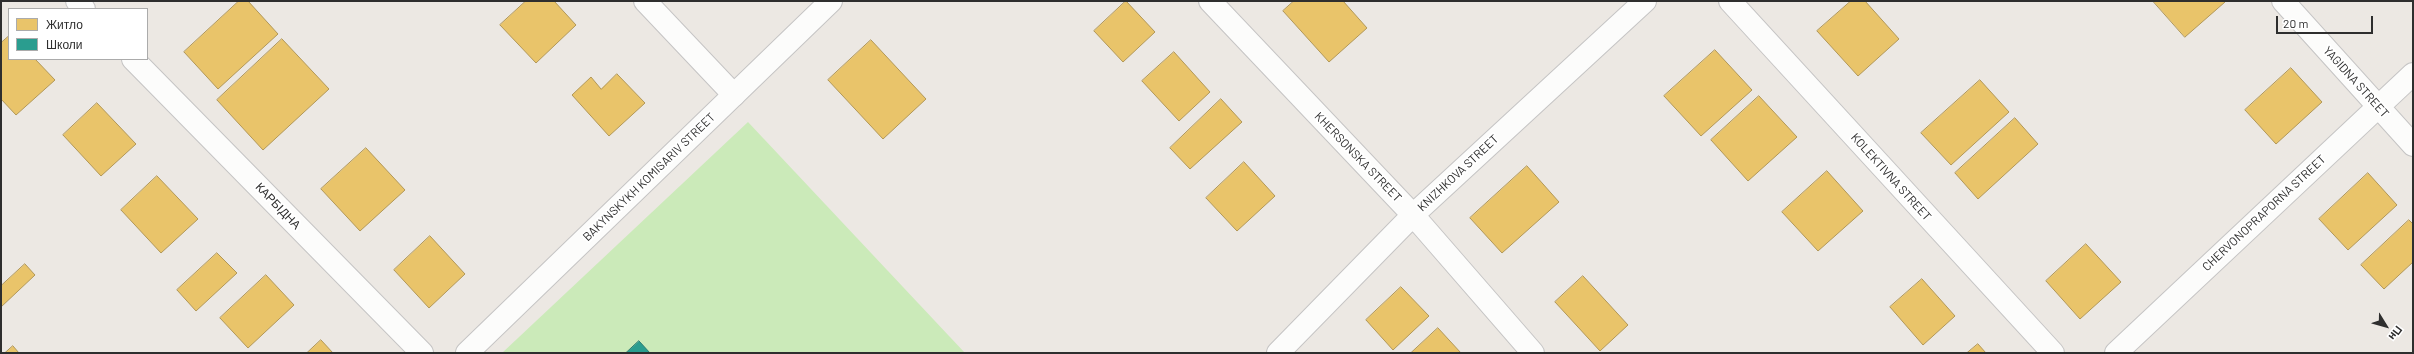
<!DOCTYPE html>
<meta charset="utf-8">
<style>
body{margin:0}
#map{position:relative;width:2414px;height:354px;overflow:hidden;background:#ece8e3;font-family:Barlow,sans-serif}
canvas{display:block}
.frame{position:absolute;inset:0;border:2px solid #2e2e2e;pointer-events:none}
.legend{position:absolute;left:8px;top:8px;width:140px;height:52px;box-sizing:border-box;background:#fff;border:1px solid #ababab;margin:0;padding:5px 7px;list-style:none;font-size:12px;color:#2e2e2e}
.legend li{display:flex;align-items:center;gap:8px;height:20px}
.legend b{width:20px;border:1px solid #ababab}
.north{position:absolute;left:2366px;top:306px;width:40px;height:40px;-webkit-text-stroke:3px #fff;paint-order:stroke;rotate:127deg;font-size:11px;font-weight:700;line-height:16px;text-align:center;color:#2e2e2e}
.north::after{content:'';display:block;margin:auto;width:14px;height:18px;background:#2e2e2e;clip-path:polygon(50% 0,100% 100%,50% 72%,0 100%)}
.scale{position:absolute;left:2276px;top:16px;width:97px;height:18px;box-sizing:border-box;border:2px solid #2e2e2e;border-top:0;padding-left:5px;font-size:12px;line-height:14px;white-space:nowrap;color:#2e2e2e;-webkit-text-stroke:3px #fff;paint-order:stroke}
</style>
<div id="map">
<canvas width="2414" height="354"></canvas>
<div class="frame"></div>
<ul class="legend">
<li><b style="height:11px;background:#e9c46a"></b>Житло</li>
<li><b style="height:11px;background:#2a9d8f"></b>Школи</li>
</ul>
<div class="north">Пн</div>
<div class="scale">20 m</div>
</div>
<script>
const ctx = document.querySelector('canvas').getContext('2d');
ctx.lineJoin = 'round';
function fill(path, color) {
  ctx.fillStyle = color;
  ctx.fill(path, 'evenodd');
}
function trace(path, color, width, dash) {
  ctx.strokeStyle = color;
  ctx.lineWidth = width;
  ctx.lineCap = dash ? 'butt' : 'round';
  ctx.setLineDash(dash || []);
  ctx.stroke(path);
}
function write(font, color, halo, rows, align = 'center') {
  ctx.font = font + ' Barlow,sans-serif';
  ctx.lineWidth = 4;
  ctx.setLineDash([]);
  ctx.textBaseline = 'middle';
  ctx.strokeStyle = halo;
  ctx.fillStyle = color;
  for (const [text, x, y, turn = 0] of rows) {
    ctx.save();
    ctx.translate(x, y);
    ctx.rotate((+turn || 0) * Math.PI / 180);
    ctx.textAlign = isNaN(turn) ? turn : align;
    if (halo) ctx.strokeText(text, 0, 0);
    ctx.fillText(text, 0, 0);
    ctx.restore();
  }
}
const green = new Path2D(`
 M748,122L965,353H502Z`);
const homes = new Path2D(`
 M239,1H248L278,34L218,89L184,52Z
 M526,1H554L576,25L536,63L500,25Z
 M1126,1L1155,32L1123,62L1094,31Z
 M1294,1H1343L1367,28L1329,62L1283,11Z
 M1851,1H1865L1899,39L1858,76L1817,31Z
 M2153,1H2224L2225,2L2185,37Z
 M9,36V59H35L55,80L16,115L1,99V43Z
 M282,39L329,89L263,150L217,100Z
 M871,40L926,99L883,139L828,80Z
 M1715,50L1752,90L1701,136L1664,96Z
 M1174,52L1210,92L1179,121L1142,81Z
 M2291,68L2322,102L2276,144L2245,110Z
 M617,74L645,103L609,136L572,95L591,77L601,89Z
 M1980,80L2009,112L1951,165L1921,133Z
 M1759,96L1797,137L1748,181L1711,140Z
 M1221,99L1242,122L1190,169L1170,148Z
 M97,103L136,144L101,176L63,135Z
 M2015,118L2038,144L1978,199L1955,173Z
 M366,148L405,190L360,231L321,189Z
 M1244,162L1275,196L1237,231L1206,198Z
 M1527,166L1559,202L1502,253L1470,218Z
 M1827,171L1863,211L1818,251L1782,212Z
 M2368,173L2397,205L2348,250L2319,219Z
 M157,176L198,219L161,253L121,210Z
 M2409,220L2413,224V262L2384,289L2361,265Z
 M430,236L465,274L429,308L394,270Z
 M2086,244L2121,282L2080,319L2046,281Z
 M217,253L237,273L196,311L177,290Z
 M25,264L35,275L1,307V286Z
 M266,275L294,305L248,348L220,318Z
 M1583,276L1628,325L1600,351L1555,302Z
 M1922,279L1955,316L1923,345L1890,307Z
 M1401,287L1429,316L1393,350L1366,320Z
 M1438,328L1461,353H1411Z
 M321,340L333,353H307Z
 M1978,344L1986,353H1967Z
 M13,346L19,353H5Z`);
const schools = new Path2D(`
 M639,341L650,353H626Z`);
const street = new Path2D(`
 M77,1L84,9
 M645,1L734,95
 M1210,1L1413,215L1533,353
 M1730,1L2053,353
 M2283,1L2413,145
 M133,59L422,353
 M1278,353L1413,215L1645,1
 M2116,353L2413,74`);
const secondary = new Path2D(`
 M467,353L831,1`);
const streetNames = [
 ["YAGIDNA STREET",2356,82,48],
 ["KHERSONSKA STREET",1358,157,46],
 ["KNIZHKOVA STREET",1458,173,-43],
 ["BAKYNSKYKH KOMISARIV STREET",649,177,-44],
 ["KOLEKTIVNA STREET",1891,177,48],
 ["КАРБІДНА",278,206,46],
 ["CHERVONOPRAPORNA STREET",2264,213,-43]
];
fill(green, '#cbeab9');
fill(homes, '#e9c46a');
trace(homes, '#b19758', 1);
fill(schools, '#2a9d8f');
trace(schools, '#2b7c72', 1);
trace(street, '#c5c4c4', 24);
trace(secondary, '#c5c4c4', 24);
trace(street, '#fcfcfb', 22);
trace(secondary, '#fcfcfb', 22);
write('12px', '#2e2e2e', '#fff', streetNames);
</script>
